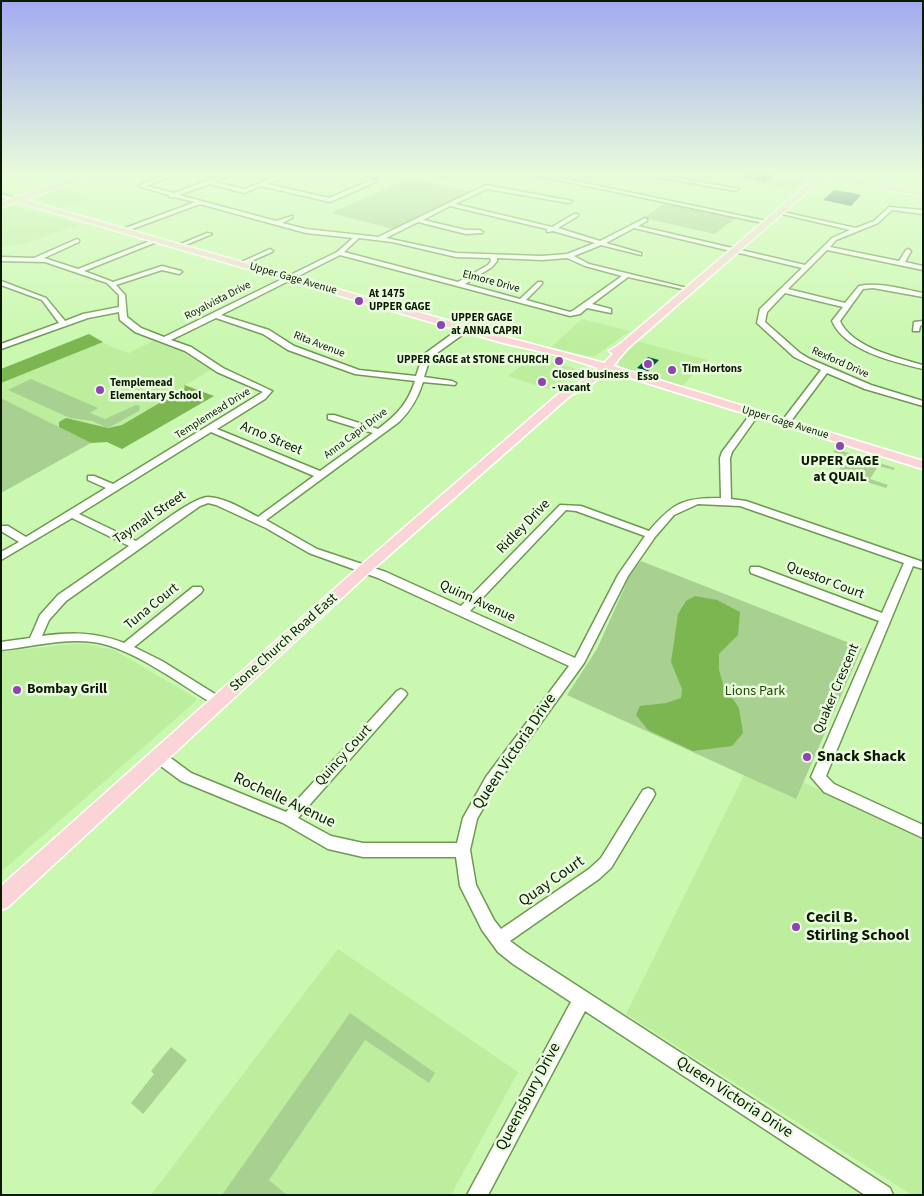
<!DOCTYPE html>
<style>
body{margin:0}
#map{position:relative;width:924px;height:1196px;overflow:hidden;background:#cbf8b0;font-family:"Source Sans 3",sans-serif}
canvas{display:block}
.frame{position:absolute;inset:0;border:2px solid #0b1a01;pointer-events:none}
</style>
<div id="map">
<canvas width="924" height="1196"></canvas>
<div class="frame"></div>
</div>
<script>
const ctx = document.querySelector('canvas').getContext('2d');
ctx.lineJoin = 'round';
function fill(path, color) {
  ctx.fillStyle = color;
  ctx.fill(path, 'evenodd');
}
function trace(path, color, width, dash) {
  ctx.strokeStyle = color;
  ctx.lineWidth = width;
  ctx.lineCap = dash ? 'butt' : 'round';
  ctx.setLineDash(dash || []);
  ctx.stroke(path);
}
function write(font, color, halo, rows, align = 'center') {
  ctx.font = font + ' "Source Sans 3",sans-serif';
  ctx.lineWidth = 5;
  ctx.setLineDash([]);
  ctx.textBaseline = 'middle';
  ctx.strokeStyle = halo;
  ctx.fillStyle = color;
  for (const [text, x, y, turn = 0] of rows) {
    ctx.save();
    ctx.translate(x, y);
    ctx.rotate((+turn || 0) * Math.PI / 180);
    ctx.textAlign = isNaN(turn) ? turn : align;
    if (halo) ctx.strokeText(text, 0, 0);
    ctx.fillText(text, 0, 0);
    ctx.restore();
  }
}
const built = new Path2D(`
 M747,173H796L808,179L795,191L738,180Z
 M60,188L90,198L60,208L31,198Z
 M15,205L27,210L80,224L24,244L1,246V210Z
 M582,319L630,331L595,356H587L551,347Z
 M89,334L111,347L129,353L153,341L180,351L211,370L185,385L214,396L122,449L107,442L91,443L1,398V369Z
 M637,341L708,360L682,386L621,368L618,362Z
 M533,356L577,369L553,391L508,376Z
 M72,644H88L114,650L196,698V701L1,872V652Z
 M744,775L795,799L803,782L923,840V1195H912L626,1014Z
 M338,949L518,1072L451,1195H151Z`);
const green = new Path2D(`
 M410,178L470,192L393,229L331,213Z
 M666,203L736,218L715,234L643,218Z
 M31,379L98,408L90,413L105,419L136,405L140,406L139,411L108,428L92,421L70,418L8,390Z
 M1,398L91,443L1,493Z
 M836,449L895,468L894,470L878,466L870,479L888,485L886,488L848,476L842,484L832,480L847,457L833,452Z
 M641,561L862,648L796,799L567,695L597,649L631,573Z
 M350,1013L435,1073L429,1083L365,1040L269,1180L287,1195H222Z
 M171,1047L187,1060L143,1114L131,1103L154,1074L151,1071Z`);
const forest = new Path2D(`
 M89,334L103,342L1,383V369Z
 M184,385L214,396L122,449L107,442L91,443L59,427V422L66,418L108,428L122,425L185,388Z
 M695,596L717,600L740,612L738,635L719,654V670L723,684L739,708L743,733L732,746L693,751L648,730L636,715L640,706L666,703L681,698L682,689L671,662L678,614L686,601Z`);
const building = new Path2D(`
 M740,173H776L765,182L740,177Z
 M834,190L853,193L861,195L851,206L823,200Z
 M648,357L659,360L648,371L637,368Z`);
const minor = new Path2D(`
 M170,173H178L146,186L174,193L228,173H236L215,182L244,189L286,173H294L267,184L329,198L369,181L345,173H354L376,180V182L330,202L261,186L244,193L210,184L179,195L276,221L292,216V218L282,223L306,229L378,237L486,185L572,201L569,203L487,189L455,204L552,227L574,214H578V216L558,228L600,241L645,218L647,219V221L638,226L805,265L832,238L850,230L778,213V211L856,228L874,221L889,207L923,210V214L892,210L878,223L836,240L830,247L899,261L906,250L908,249L911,251L905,262L923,266V270L827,250L788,289L845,303L859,286C879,282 902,289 923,293V297L873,288L863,289L840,321C851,347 898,358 923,365V369C894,362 845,351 832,321L843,307L785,293L767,312L765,322L800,353L810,359L871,385L923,401V406L865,389L827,373L788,425H782V421L821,370L794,357L757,323L760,309L802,268L634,228L606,243L641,253V255L601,245L574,256L589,264L691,289V291L628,277L592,304L611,309V313L587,308L580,314L570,316L340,255L221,315L269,330L294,346L359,370L416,376L423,355L463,326H469V330L430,358L424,377L452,381L456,383L455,385L423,382C418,398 411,410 399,422L266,520L317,549L386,572L461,606L560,505L581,506L649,531C674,502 683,498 721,498L720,458L722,452L752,412L755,411L759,414L732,452L730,458L731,499L746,501L923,562V569L913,566L826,776L834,784L923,825V838L824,792L811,777L879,621L751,573L750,570L751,567H759L882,613L904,563L740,506L698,504L674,515L655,537L628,576L584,663L496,785L477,819L470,850L476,885L494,920L501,929L589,869L601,858L643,790L648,788L653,790L655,794L653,798L611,868L599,879L510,941L525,952L890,1188L893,1195H865L585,1011L488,1195H467L571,1002L513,964L498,952L482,930L460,886L456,857H363L328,849L283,823L181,781L154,761L152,757L154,753L159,751L164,753L191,773L286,812L397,691L401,689L405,691L407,694L405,697L298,818L331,836L363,843H457L463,818L486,777L569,666L378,578L309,553L266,528L216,505L208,503L200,506L66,601L49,620L42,636C71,632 96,632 124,643L193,587H201L203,590L201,593L134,647L162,661L223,699L225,702L223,705L219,707L215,705C181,685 132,647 93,642C63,638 31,647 1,650V642L30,638L40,615L58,595L129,546L72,518L1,560V552L19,542L1,531V526H8L26,537L106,488L88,480V476H94L113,484L263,392L217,372L185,351L135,332L120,320L119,312L88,318L1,349V344L59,323L42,300L1,285V281L46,298L65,321L83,314L119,307V295L107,283L45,262L1,261V257L34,258L77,239L79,240V242L44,258L78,269L155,239H159V241L84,271L113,282L162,266L181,271L182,272L179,274L162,270L116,285L125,295L127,317L141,328L164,337L337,252L353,238L306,233L200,204L124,232H120V230L195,202L174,197H169V195L138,186ZM450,206L547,229V232L553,231L595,243L567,254L542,256L456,253L386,238L418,222L466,234L482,233L483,232L480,230H466L423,220ZM359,238L392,242L456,257L490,258L491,261L488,265L458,282L344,252ZM497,258L542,260L567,258L585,266L622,276L574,310L570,312L526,300L542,284V282H538L520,299L465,284L492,267L497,261ZM216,318L263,334L288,350L355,374L415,381C408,403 397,415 378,429L334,415H328V419L373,433L320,471L217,429L265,399L272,391L223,368L191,347L171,340ZM211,432L314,476L258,517C243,509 226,498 208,497C193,497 151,531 136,541L79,514ZM566,510L576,511L645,536L618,575L575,658L470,611Z
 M432,173L447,175L444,177Z
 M525,173H537L771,222L768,224Z
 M635,173H649L739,189L736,191Z
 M1,194L19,199L20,200L17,202L1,198Z
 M207,233L212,234L181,247L176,246Z
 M270,249L273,251L272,252L242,265L237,264Z
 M923,321V325L920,326L919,331H913L914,322Z`);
const major = new Path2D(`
 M91,173H102L24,200L509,338L604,363L613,354L609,351L620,344L816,177L814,174L828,173L827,175L923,192V196L823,178L627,349L613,366L923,461V469L608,371L585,389L571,395L370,572L8,907L1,910V886L360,566L563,390L578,384L598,368L561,356L503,343L17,202L1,207V202Z`);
const markers = [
 [359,301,5,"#9143b4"],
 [441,325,5,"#9143b4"],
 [559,361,5,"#9143b4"],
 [648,364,5,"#9143b4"],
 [672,370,5,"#9143b4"],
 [542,382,5,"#9143b4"],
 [100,390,5,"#9143b4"],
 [840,446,5,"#9143b4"],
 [17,690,5,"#9143b4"],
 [807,757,5,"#9143b4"],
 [796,927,5,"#9143b4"]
];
const farStreetnames = [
 ["Upper Gage Avenue",293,279,16],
 ["Elmore Drive",491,282,15],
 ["Royalvista Drive",218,301,-27],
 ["Rita Avenue",319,345,21],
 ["Rexford Drive",840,363,24],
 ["Templemead Drive",213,414,-32],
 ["Upper Gage Avenue",785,423,17],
 ["Anna Capri Drive",356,434,-37]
];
const farPoinames = [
 ["At 1475",369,295],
 ["UPPER GAGE",369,308],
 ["UPPER GAGE",451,319],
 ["at ANNA CAPRI",451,332],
 ["UPPER GAGE at STONE CHURCH",549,361,"right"],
 ["Tim Hortons",682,370],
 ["Closed business",552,376],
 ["- vacant",552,389],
 ["Esso",648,378,"center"],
 ["Templemead",110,384],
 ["Elementary School",110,397]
];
const streetNames = [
 ["Arno Street",271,439,23],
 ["Taymall Street",150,518,-34],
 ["Ridley Drive",524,527,-46],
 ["Questor Court",825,581,21],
 ["Quinn Avenue",477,602,25],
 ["Tuna Court",152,607,-39],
 ["Stone Church Road East",284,643,-42],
 ["Quaker Crescent",837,689,-67],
 ["Quincy Court",344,756,-48]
];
const poiNames = [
 ["UPPER GAGE",840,462],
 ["at QUAIL",840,478],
 ["Bombay Grill",27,690,"left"]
];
const parkNames = [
 ["Lions Park",755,692]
];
const nearStreetnames = [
 ["Queen Victoria Drive",515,752,-56],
 ["Rochelle Avenue",284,801,25],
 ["Quay Court",552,882,-35],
 ["Queensbury Drive",529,1097,-62],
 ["Queen Victoria Drive",734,1098,33]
];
const nearPoinames = [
 ["Snack Shack",817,757],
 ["Cecil B.",806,918],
 ["Stirling School",806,936]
];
fill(built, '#bdee9e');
fill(green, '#a8d090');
fill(forest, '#7bb651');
fill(building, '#074e4e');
trace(minor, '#6f9854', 3);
trace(major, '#fff', 3);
fill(minor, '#fff');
fill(major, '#fbd4d7');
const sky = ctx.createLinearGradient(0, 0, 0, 341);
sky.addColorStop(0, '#a3aaf0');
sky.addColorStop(0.51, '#e8fcdb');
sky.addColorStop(1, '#e8fcdb00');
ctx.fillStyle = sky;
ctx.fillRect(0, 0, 924, 341);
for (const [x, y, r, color] of markers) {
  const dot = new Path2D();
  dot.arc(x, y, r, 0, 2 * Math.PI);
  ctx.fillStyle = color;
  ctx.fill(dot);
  trace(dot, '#eafcdf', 2);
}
write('11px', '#0b1a01', '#eafcdf', farStreetnames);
write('bold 11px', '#0b1a01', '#eafcdf', farPoinames, 'left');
write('14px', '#0b1a01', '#eafcdf', streetNames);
write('bold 14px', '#0b1a01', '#eafcdf', poiNames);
write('14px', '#254a00', '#eafcdf', parkNames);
write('16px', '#0b1a01', '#eafcdf', nearStreetnames);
write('bold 16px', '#0b1a01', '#eafcdf', nearPoinames, 'left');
</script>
